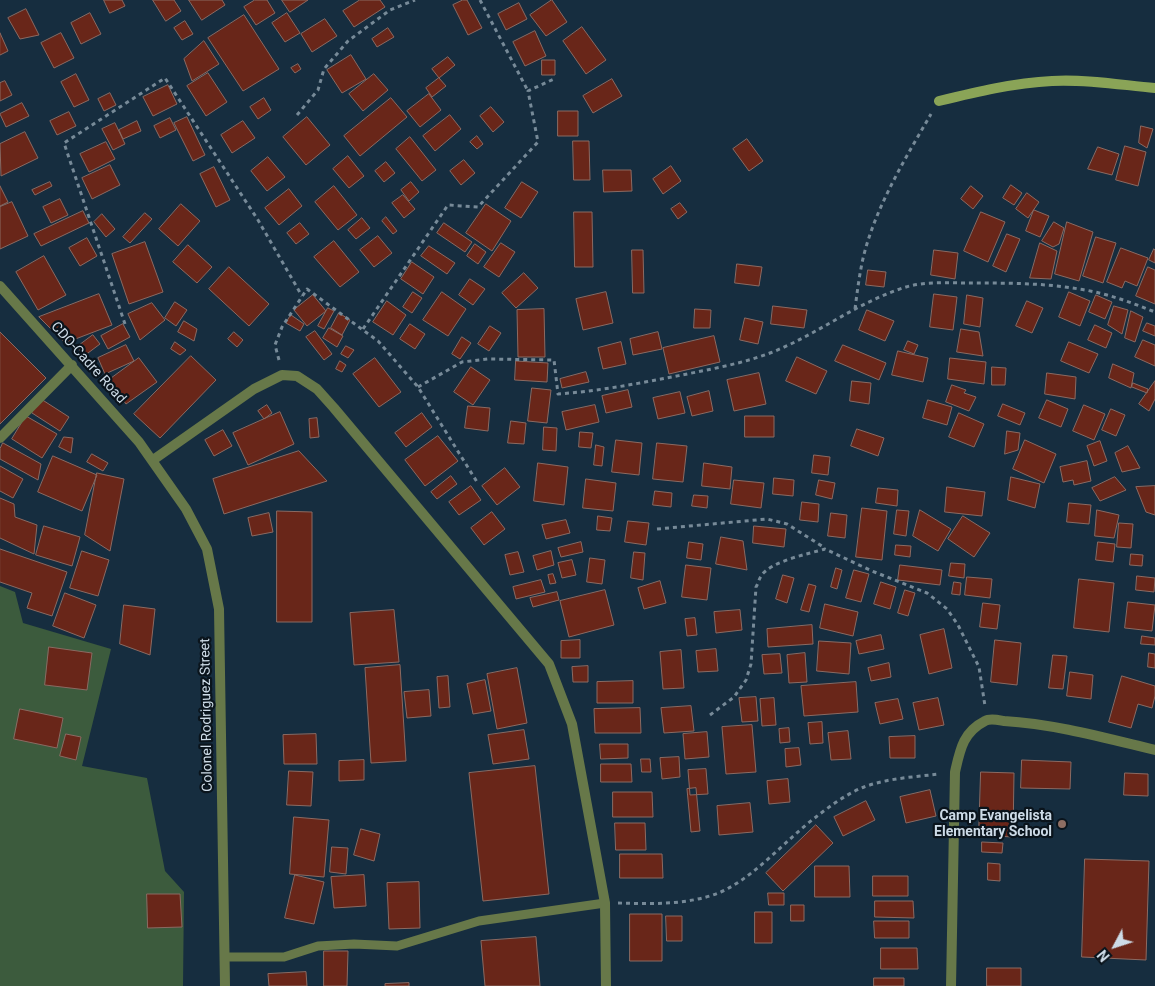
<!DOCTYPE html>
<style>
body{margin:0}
#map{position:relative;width:1155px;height:986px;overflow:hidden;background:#162d3f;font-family:Roboto,sans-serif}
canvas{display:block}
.north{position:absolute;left:1090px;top:921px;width:50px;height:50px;-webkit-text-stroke:4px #0a141c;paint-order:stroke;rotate:230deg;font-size:14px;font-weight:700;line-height:20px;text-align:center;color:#cddbe7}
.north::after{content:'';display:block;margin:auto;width:18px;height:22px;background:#cddbe7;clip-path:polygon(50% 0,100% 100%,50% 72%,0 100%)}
</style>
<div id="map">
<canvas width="1155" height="986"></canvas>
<div class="north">N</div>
</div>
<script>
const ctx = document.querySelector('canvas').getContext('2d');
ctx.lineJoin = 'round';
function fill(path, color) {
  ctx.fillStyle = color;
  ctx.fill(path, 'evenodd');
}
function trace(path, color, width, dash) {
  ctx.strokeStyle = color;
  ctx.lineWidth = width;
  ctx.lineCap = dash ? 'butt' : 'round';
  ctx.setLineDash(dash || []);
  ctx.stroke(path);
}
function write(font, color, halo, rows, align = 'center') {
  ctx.font = font + ' Roboto,sans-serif';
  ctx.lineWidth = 4.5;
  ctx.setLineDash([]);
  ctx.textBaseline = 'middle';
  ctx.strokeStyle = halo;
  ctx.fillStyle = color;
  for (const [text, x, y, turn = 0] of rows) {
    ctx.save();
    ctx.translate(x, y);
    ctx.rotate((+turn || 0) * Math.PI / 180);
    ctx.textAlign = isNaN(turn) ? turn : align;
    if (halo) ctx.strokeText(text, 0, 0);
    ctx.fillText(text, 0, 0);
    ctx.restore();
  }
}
const green = new Path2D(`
 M0,586L15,592L23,623L111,649L82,766L147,778L165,871L184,892L183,986H0Z`);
const building = new Path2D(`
 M104,0H122L125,6L110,13Z
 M153,0H174L181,11L166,21Z
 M189,0H222L225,5L202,20Z
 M255,0H267L275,13L256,25L244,7Z
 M282,0H308L290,12Z
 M360,0H380L385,7L354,27L343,11Z
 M463,0H467L482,28L468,35L453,5Z
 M552,0L567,22L546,36L530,15Z
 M519,3L527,19L506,30L498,14Z
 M26,9L39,35L20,39L8,18Z
 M90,13L101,34L81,44L71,23Z
 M287,13L300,33L285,42L272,23Z
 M244,15L279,69L243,91L208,38Z
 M325,19L337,36L312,52L301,34Z
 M185,21L193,34L182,40L174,28Z
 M582,27L606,60L586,74L563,41Z
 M388,28L394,37L377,47L372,39Z
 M535,31L546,56L525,66L513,42Z
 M0,33L8,51L0,55Z
 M61,33L74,58L54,68L41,43Z
 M204,41L219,64L192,81L184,59Z
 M351,55L366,79L342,93L327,70Z
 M448,57L455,65L439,78L432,69Z
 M542,60H555V75H542Z
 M298,64L301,69L295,73L291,68Z
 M208,73L227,102L206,116L187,86Z
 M76,74L89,100L74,107L61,82Z
 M374,74L388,90L363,111L349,94Z
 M439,78L446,86L432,97L426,88Z
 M612,79L622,96L593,113L583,96Z
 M5,81L12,95L0,101V83Z
 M168,85L177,104L153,116L143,97Z
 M110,93L116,105L104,111L98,99Z
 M429,94L441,110L420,127L407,111Z
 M264,98L271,110L258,119L250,107Z
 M391,98L407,117L360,156L344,136Z
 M22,103L29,116L6,127L0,114Z
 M491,107L504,122L493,132L480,116Z
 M558,111H578V136H558Z
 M69,112L76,126L57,135L50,121Z
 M450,115L461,129L435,151L423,136Z
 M187,117L205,155L193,161L174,123Z
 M307,117L330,145L306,165L283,137Z
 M170,118L176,130L160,138L154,126Z
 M137,121L141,131L123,139L119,130Z
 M243,121L255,138L232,153L221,135Z
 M115,123L125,144L113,150L102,129Z
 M1141,126L1153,129L1147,148L1139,143Z
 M25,132L38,158L1,176L0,144Z
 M477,136L483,144L477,149L470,142Z
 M410,137L436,170L422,181L396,149Z
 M747,139L763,161L749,171L733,149Z
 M573,141H589L590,180H574Z
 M106,142L115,159L89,172L80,154Z
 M1125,146L1146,152L1138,186L1116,180Z
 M1098,147L1119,154L1112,175L1088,169Z
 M348,156L364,176L349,188L333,169Z
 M268,157L285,177L267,191L251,171Z
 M464,160L475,173L461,185L450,171Z
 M386,162L395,173L384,182L375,171Z
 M110,165L120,185L92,199L82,178Z
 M671,166L681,181L663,194L653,179Z
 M214,167L230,200L216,207L200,174Z
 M603,170H631L632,191L604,192Z
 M50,182L52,186L35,195L32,190Z
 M411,182L419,192L409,201L401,190Z
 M522,182L538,192L521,218L505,208Z
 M1011,185L1022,193L1014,205L1003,198Z
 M0,186L8,202L0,206Z
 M334,186L357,215L338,230L315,202Z
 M971,186L983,196L973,209L961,199Z
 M289,189L302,206L279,225L265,208Z
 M1027,193L1039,202L1028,218L1016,209Z
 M403,195L415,209L404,218L392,203Z
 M60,199L68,215L51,223L43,207Z
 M12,202L28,236L0,249V207Z
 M680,203L687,212L678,219L671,209Z
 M181,204L200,221L178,246L159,229Z
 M486,204L511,221L492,251L466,233Z
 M1034,210L1049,216L1040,237L1026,231Z
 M83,211L89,223L41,246L34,234Z
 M574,212H592L593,267H575Z
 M981,212L1005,222L988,262L964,251Z
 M145,213L152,219L130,243L123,237Z
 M102,214L115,229L106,237L94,222Z
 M386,217L397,231L393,234L382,221Z
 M362,218L370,228L356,239L348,230Z
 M1054,222L1064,228L1059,244L1053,247L1042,241Z
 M1067,222L1093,232L1079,281L1055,274Z
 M300,223L309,234L296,244L287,233Z
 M444,223L472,242L465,252L437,233Z
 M1007,234L1020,239L1006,272L993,266Z
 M378,236L392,253L374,267L360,250Z
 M1096,237L1116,243L1103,283L1083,276Z
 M87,238L97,256L80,266L69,248Z
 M334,241L359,272L340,287L314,257Z
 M145,242L163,292L129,304L112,254Z
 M501,243L515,252L499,277L484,267Z
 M1040,243L1057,251L1051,279L1030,278Z
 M475,244L486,252L478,264L467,256Z
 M188,245L212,267L197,283L173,262Z
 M429,246L455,263L447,274L421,256Z
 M1121,248L1148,258L1137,286L1125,281L1122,288L1107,282Z
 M1154,249L1155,250V263L1149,260Z
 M632,250H643L644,293H633Z
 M934,250L958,253L955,279L931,275Z
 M44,256L66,295L38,310L16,272Z
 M412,262L434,277L423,294L401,279Z
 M737,264L762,267L759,286L735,283Z
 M229,267L269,304L249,326L209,289Z
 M1148,267L1155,270V304L1136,296Z
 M868,270L886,272L884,287L866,285Z
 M524,273L538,288L516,308L502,293Z
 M470,279L485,289L473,305L459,295Z
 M413,292L422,298L412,313L403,307Z
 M442,292L466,309L448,336L423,320Z
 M606,292L613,323L583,330L576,299Z
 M1069,292L1090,301L1080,326L1059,317Z
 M99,294L112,325L65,343L39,317Z
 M934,294L957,297L953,330L930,327Z
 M313,295L326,311L307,326L294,310Z
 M967,295L983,298L980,327L964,324Z
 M1096,295L1112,302L1105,319L1089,312Z
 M387,301L406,315L393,335L373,322Z
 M1027,301L1043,308L1032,333L1016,326Z
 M175,302L187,310L176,326L165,318Z
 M152,303L165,320L140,340L128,314Z
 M773,306L807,310L804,328L771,324Z
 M1114,306L1128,310L1122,334L1108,325Z
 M328,308L334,311L324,329L318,326Z
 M544,309L545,357H518L517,310Z
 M695,309L711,310L710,328H694Z
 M867,310L894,321L885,341L859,330Z
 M1131,311L1143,317L1135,342L1125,338Z
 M339,313L350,320L342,335L331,328Z
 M291,315L304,324L300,331L286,323Z
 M745,318L763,322L758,344L740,340Z
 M184,321L197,329L194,341L178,332Z
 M1147,323L1155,326V336L1143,331Z
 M123,324L130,337L108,349L101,336Z
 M410,324L425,334L415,349L400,339Z
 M1095,325L1112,333L1106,348L1088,340Z
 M490,326L501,333L489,351L478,344Z
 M329,328L343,336L337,347L323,338Z
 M961,329L979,332L983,356L957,352Z
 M315,331L332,354L324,360L306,337Z
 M0,332L46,378L0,424Z
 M234,332L243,340L237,347L228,339Z
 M658,332L662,349L633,355L630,339Z
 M93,335L100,344L84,356L77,347Z
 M714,336L720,362L669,374L663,348Z
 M462,337L471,343L460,359L452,354Z
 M1143,340L1155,345V366L1135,357Z
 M908,341L918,345L914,354L904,350Z
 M175,342L186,350L180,355L171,349Z
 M621,342L626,364L603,369L598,348Z
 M1069,342L1098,354L1089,373L1061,361Z
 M126,345L134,361L105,374L98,358Z
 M843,345L886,363L879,380L835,361Z
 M346,346L354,350L348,358L341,354Z
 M898,351L928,358L923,382L892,375Z
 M191,356L216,380L160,438L134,414Z
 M797,357L827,371L816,394L786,381Z
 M139,358L157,382L126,404L109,380Z
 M375,358L401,392L379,407L353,374Z
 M950,358L986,362L984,384L948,379Z
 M340,361L346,365L342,372L336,369Z
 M516,361L548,363L547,382L515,380Z
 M1113,364L1134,373L1131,388L1109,378Z
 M471,367L490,380L473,405L454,392Z
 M992,367L1006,368L1005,385H992Z
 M586,372L589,382L562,388L560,379Z
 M759,373L766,404L734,411L727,380Z
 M1047,373L1076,377L1075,399L1045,394Z
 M852,381L871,383L869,404L850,401Z
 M1155,381V399L1149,411L1139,404Z
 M1133,383L1148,389L1147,393L1132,387Z
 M952,385L966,390L964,393L976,397L969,411L946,402Z
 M532,388L551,390L547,423L528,421Z
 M628,390L632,407L606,413L602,396Z
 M709,391L713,411L692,416L687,397Z
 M680,392L685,413L658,419L653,398Z
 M41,399L69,417L60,431L32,413Z
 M928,400L952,407L947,425L923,418Z
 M1047,400L1068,409L1061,427L1039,418Z
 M1003,404L1025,413L1020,425L998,416Z
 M267,405L272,413L264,419L258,411Z
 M595,405L599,422L566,430L562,412Z
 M1084,405L1105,414L1094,440L1073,431Z
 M468,406L490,408L488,431L465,428Z
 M1111,409L1125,415L1116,436L1102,430Z
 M280,412L294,444L248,465L233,433Z
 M422,413L432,427L406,447L395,433Z
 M959,413L984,424L974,447L949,437Z
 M26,416L57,434L42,458L12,439Z
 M745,416H774V437H745Z
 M317,418L319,437L310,438L309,419Z
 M511,421L526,423L524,444L508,443Z
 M544,427L557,428L556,451L543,450Z
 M857,429L884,438L878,456L851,446Z
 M223,430L232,446L214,456L205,440Z
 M1007,431L1020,433L1018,450L1005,454Z
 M580,432L593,433L591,448L579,447Z
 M438,436L458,461L425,486L405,460Z
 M64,437L73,438L71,453L59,447Z
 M616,440L642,443L639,475L612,472Z
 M1025,440L1056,454L1044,483L1013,469Z
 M1100,441L1107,461L1094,466L1087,446Z
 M3,443L41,464L38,480L0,459V449Z
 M657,443L687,446L683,482L653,479Z
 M596,445L604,447L602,466L594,465Z
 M1128,446L1140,468L1122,472L1115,453Z
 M299,451L327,481L224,514L213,479Z
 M92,454L108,463L103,471L87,462Z
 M814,455L830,457L828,475L812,473Z
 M53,456L97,475L82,511L38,492Z
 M1087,461L1091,481L1074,485L1073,480L1063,482L1060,467Z
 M538,463L568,467L564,505L534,501Z
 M704,463L732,467L730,489L702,486Z
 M0,466L23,479L13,498L0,491Z
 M505,468L520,487L497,505L482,486Z
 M97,473L124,479L110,551L85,535Z
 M451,476L457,484L437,499L431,492Z
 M1011,477L1040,484L1035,508L1008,500Z
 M1115,477L1126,490L1100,501L1092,488Z
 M774,478L794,480L793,496L773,494Z
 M586,479L616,483L613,511L583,508Z
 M734,480L764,483L761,508L731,504Z
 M819,480L835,483L832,499L816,495Z
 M471,486L481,500L459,515L449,502Z
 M1155,486V515L1146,512L1136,487Z
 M947,487L985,492L982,516L945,512Z
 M878,488L898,490L897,506L876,503Z
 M655,491L672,493L671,507L653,505Z
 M694,495L708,496L707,508L692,506Z
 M0,498L14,504L15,517L37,525L34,554L0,538Z
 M802,502L819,504L818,522L800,520Z
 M1069,503L1091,505L1089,524L1067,522Z
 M862,508L887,511L882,560L856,557Z
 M897,510L909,511L906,536L894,534Z
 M920,510L951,529L938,551L913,536Z
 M1097,510L1119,515L1114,538L1095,536Z
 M277,511L312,512V622H277Z
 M492,512L505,529L484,545L471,528Z
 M269,513L273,532L252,536L248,518Z
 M831,513L847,515L845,538L828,536Z
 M598,516L612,518L610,531L597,530Z
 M963,516L990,533L974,557L948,539Z
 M566,520L570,533L546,539L542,525Z
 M628,521L649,523L646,545L625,542Z
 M1119,523L1133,524L1131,548L1117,547Z
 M44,526L80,537L72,566L36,555Z
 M754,526L786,529L784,547L753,543Z
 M721,537L743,541L747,570L716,564Z
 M581,542L583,552L561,557L558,548Z
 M689,542L703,544L701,560L687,558Z
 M1098,542L1115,544L1113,562L1096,560Z
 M896,545L911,546L910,557L895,555Z
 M0,549L67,572L52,616L27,608L32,593L0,582Z
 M82,551L109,560L98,596L70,588Z
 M551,551L554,565L537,570L533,556Z
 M518,552L524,572L510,575L505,555Z
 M634,552L645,553L643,580L631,578Z
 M1131,554L1143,555L1142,566L1130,565Z
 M590,558L605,560L602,584L587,582Z
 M572,560L576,575L562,578L558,563Z
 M951,563L965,564L964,578L949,576Z
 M686,565L711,568L707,600L682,597Z
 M900,565L942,570L940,585L898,580Z
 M836,568L842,570L837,589L831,587Z
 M854,570L869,574L861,602L846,598Z
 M553,574L556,583L550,584L548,575Z
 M783,575L794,578L787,603L776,599Z
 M1137,576L1155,578L1154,592L1136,590Z
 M967,577L992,579L990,598L965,595Z
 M1079,579L1114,583L1109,632L1074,628Z
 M541,580L545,592L516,599L513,587Z
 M660,581L666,603L644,609L638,588Z
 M881,582L896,587L890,609L874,604Z
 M954,582L961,583L960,595L952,594Z
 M809,584L816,586L809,612L801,610Z
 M605,590L614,625L569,637L560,601Z
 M905,590L915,593L908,616L898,613Z
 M557,592L559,600L533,607L530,598Z
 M65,593L96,605L84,638L53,626Z
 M1128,602L1155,605L1152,631L1125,628Z
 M983,603L1000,605L997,629L980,627Z
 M825,604L858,612L853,636L820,628Z
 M124,605L155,609L150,655L120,644Z
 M394,610L399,662L354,665L350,613Z
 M740,610L742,630L716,633L714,612Z
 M695,618L697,635L687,636L685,619Z
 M812,625L813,644L768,647L767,629Z
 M944,629L952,668L929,674L920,635Z
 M881,635L884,649L859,654L856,641Z
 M1142,636L1155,638V645L1141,644Z
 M580,640V658H561V641Z
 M995,640L1021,643L1017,685L991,682Z
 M819,641L851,643L849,674L817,671Z
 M49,647L92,653L87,690L45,685Z
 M716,649L718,671L698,672L696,651Z
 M681,650L684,688L663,689L660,652Z
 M805,653L807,682L789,683L787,655Z
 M1149,653L1155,654V668L1148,667Z
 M780,654L782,673L764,674L762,655Z
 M1053,655L1067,656L1063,689L1049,688Z
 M889,663L891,677L871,681L868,668Z
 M400,665L406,761L371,763L365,668Z
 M588,666V682H573L572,667Z
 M517,668L527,723L497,729L487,674Z
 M1070,672L1093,675L1091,699L1067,696Z
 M448,676L450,707L439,708L437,677Z
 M1122,676L1155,686V696L1152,708L1138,704L1131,728L1109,722Z
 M485,680L491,711L473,714L467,684Z
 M633,681V703H597V682Z
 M856,682L858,712L804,716L801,686Z
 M429,690L431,716L407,718L404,692Z
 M756,697L758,721L742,722L739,698Z
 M774,698L776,725L762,726L760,699Z
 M938,698L944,725L919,730L913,703Z
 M898,699L903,719L880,724L875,703Z
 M691,706L694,731L664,733L661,708Z
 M640,708L641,733H595L594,709Z
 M20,709L63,718L57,748L14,739Z
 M822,722L823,743L810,744L808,723Z
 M752,725L756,772L726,774L722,727Z
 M789,728L790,742L780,743L779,729Z
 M524,730L529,759L493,764L488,735Z
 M848,731L851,759L831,760L828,733Z
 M707,732L709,757L685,759L683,734Z
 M66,734L81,737L76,760L60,756Z
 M316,734L317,764H284L283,735Z
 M915,736V758H890L889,737Z
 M600,744H628V758L601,759Z
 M799,748L801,765L786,767L785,749Z
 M679,757L680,777L662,779L660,758Z
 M641,759H650L651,772H642Z
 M364,760V780L339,781V761Z
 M1022,760L1071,762L1070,789L1021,788Z
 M601,764H631L632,782H601Z
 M535,766L549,894L483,901L469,773Z
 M706,769L708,794L690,795L688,770Z
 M289,771L313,772L311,806L287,805Z
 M981,772L1014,773L1013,837L979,835Z
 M1125,773L1148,774V796L1124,795Z
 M788,779L790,802L769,804L767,781Z
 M696,788L700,831L691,832L687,789Z
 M930,790L936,816L906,823L900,797Z
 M613,792H652L653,817H613Z
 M866,801L875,820L843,836L834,817Z
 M750,803L753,832L719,835L717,806Z
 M294,817L329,820L324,877L290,874Z
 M615,823H645L646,850H616Z
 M816,825L833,843L783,891L766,873Z
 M361,829L380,834L374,861L354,855Z
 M982,842L1003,843L1002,853L982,852Z
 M332,847L348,848L346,874L330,872Z
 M620,854H662L663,878H620Z
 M1085,859L1149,861L1146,960L1082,957Z
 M988,863L1000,864V881L988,880Z
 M815,866H849L850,897H815Z
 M295,875L324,882L314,924L285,918Z
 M364,875L366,906L334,908L331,877Z
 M873,876H908V896H873Z
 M419,882L420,928L389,929L387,883Z
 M768,893H784V905H769Z
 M147,894H180L182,927L148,928Z
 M875,901H913L914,918L875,917Z
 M791,905H804V921H791Z
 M755,912H772V943H755Z
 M630,914H662V961H630Z
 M666,916H682V941H667Z
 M874,921H909V938H875Z
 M536,937L540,986H485L481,941Z
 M881,948H917L918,969H881Z
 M324,951H348L347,986H324Z
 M987,968H1021V986H987Z
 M306,972L307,986H269L268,974Z
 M874,978H904V986H874Z
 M409,983V986H385V984Z`);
const path = new Path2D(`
 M480,0L528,91
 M297,115L318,90L324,69L348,41L390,10L415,0
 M855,309C857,293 859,278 862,263C873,211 905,159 931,114
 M125,324L64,143L165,78L258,220L302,296
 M363,329L448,205L478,207L538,142L528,91L556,78
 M279,360L275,345L282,327L307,289L378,341L418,387L477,482
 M418,387L462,362L488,359L554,360L558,394C600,391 641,383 682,375C711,369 741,364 770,353C817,335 857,302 906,287C926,281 949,283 970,283C1006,283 1044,283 1079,289C1106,293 1130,302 1155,312
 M657,529L767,519L787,524L825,548
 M710,715L734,697L746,680L751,664L756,587C758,584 759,579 761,576C771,561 808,554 825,549L872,571L927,593L947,609L958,625L979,667L985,706
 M618,903C650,904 682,905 713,895C751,882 784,841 816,817C830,806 848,793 864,787C888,778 915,777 939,774`);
const lane = new Path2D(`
 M225,957H284L318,946L354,944L397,946L479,921L605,903`);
const street = new Path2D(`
 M0,286L139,442L186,509L207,549L219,609L225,986
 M0,438L72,365
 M153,460L254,389L282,375L297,376L317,389L334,408L549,664L572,724L605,903L606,986
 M951,986L955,772C960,750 963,732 985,721C990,718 998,720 1004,721C1055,724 1105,738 1155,750`);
const secondary = new Path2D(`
 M939,101C976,92 1013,83 1052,81C1086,79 1121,85 1155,88`);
const markers = [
 [1062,824,5,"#8d6e63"]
];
const streetNames = [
 ["CDO-Cadre Road",88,363,48],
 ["Colonel Rodriguez Street",207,715,-91]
];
const poiNames = [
 ["Camp Evangelista",1052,816],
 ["Elementary School",1052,832]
];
fill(green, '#3c5b3d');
fill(building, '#692619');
trace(building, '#8b6a62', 1);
trace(path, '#778a98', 3, [4, 4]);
trace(lane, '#677849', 9);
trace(street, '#677849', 10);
trace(secondary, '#8aa457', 10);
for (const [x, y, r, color] of markers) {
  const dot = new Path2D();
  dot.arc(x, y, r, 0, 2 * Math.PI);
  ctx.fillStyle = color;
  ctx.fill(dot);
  trace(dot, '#0a141c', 2);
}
write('14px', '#cddbe7', '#0a141c', streetNames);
write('bold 14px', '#cddbe7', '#0a141c', poiNames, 'right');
</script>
